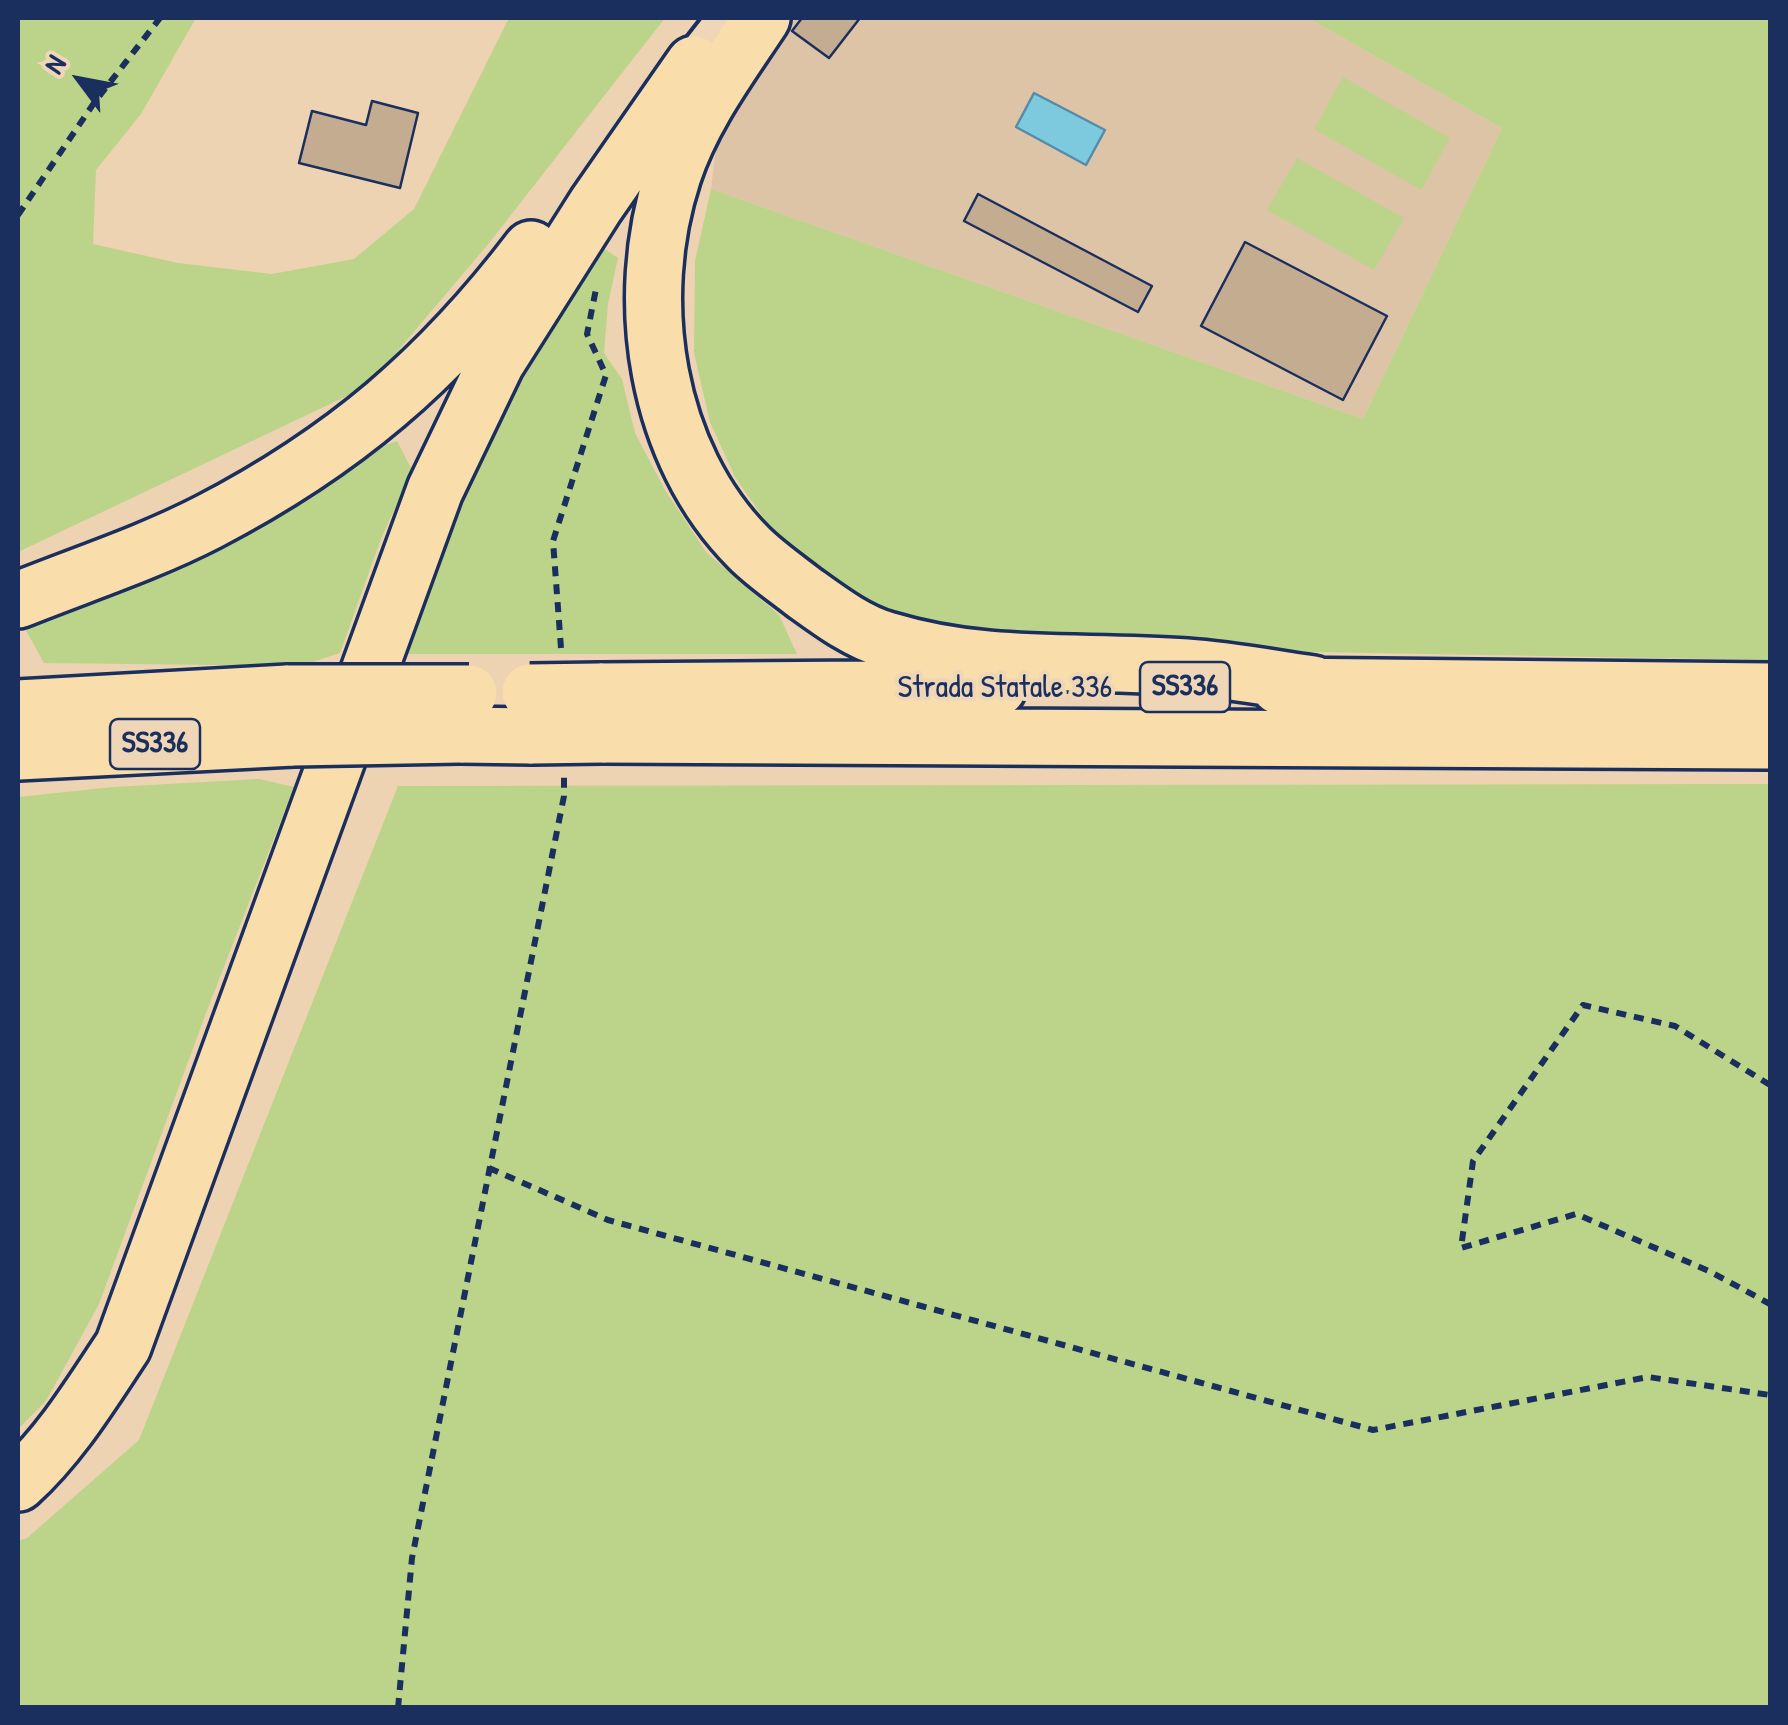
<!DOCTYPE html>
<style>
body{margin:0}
#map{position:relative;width:1788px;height:1725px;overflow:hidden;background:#edd3b1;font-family:"Patrick Hand",sans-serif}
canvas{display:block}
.frame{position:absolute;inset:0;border:20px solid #1b2f5e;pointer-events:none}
.north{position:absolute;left:30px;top:30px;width:100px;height:100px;-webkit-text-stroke:8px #eed6b6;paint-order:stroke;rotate:302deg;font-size:28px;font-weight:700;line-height:40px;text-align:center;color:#1b2f5e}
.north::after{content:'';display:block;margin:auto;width:35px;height:45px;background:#1b2f5e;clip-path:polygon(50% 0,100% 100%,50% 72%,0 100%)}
</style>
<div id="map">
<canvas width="1788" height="1725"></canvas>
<div class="frame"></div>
<div class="north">N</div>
</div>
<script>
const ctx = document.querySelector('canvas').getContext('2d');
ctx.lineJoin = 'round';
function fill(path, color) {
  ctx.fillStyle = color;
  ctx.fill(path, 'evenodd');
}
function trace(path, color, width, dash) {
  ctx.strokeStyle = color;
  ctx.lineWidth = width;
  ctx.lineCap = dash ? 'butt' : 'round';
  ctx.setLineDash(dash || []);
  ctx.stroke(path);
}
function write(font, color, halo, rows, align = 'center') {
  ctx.font = font + ' "Patrick Hand",sans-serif';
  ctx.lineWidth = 8;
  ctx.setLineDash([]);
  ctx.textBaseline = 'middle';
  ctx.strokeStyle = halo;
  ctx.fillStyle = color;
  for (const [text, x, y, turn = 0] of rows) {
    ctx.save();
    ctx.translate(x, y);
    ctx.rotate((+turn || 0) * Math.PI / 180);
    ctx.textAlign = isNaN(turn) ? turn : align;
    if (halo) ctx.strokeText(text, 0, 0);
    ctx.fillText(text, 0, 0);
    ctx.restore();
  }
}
const built = new Path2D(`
 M787,18H1308L1502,128L1363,419L711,189L717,139Z`);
const green = new Path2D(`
 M18,18H196L141,114L96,170L93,244L178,263L272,274L354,259L414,209L509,18H665L489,243L368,386L18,552Z
 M1308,18H1770V660L1027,647L893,617L840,587L769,526L735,477L710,422L694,353L695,261L711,189L1363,419L1502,128Z
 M1343,77L1450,138L1421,190L1314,129Z
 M1297,158L1404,218L1374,270L1267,210Z
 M594,242L618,258L608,304L604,353L622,379L635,433L665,490L706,552L779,615L797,654H397L479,447Z
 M397,441L412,470L381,539L340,653L300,666L44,663L23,625L78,608L176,549L361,454Z
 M259,779L294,787L206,1013L99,1304L46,1401L18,1429V797L113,787Z
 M1770,784V1707H18V1541L27,1538L139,1440L398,786Z`);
const water = new Path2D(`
 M1034,93L1105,130L1086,165L1016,127Z`);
const building = new Path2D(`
 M802,18H860L829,58L792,31Z
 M372,101L418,113L400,188L299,163L312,111L366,125Z
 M978,194L1152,286L1138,312L964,221Z
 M1245,242L1387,316L1343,400L1201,326Z`);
const path = new Path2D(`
 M18,215L94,103L160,18
 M561,648L553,541L606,375L587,334L596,289
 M1770,1085L1675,1026L1583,1005L1473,1161L1461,1248L1576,1214L1709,1271L1770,1304
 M489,1168L608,1220L1373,1430L1648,1377L1770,1395
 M398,1708L412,1558L564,796V776`);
const minor = new Path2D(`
 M694,64L730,18`);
const highway = new Path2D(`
 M762,18C729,68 692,117 673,175C632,299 655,454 749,548C765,564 784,577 802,591C827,609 857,632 887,640C989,671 1082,659 1186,667C1229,670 1271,678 1313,684
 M18,600C80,575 148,553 208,522C343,452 439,370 531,249
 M1279,686L1770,691
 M600,691L998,688
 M18,708L288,693
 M460,735L532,736
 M602,735L1770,741
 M18,752L293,738
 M18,1483C61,1444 91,1394 123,1346L435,490L496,363L596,205L694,64`);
const highwayBridge = new Path2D(`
 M530,692L600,691
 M288,693H469
 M532,736L602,735
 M293,738L460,735`);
const shields = [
 [1185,687,90],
 [155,744,90]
];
const shieldNames = [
 ["SS336",1185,687],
 ["SS336",155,744]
];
const streetNames = [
 ["Strada Statale 336",1005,688]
];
fill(built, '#ddc4a6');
fill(green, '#bcd38a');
fill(water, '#7dc9dd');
trace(water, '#568baa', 2.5);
fill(building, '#c4ac90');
trace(building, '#1b2f5e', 2.5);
trace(minor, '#1b2f5e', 50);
trace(highway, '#1b2f5e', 62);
trace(path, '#1b2f5e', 6, [10, 8]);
trace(minor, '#eed6b6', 42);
trace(highway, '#f9deab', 55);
trace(highwayBridge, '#1b2f5e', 62, []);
trace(highwayBridge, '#f9deab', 55);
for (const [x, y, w] of shields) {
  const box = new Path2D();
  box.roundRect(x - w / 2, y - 25, w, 50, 8);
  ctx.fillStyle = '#eed6b6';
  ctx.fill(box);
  trace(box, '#1b2f5e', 2.5);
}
write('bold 30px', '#1b2f5e', null, shieldNames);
write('32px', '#1b2f5e', '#eed6b6', streetNames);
</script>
